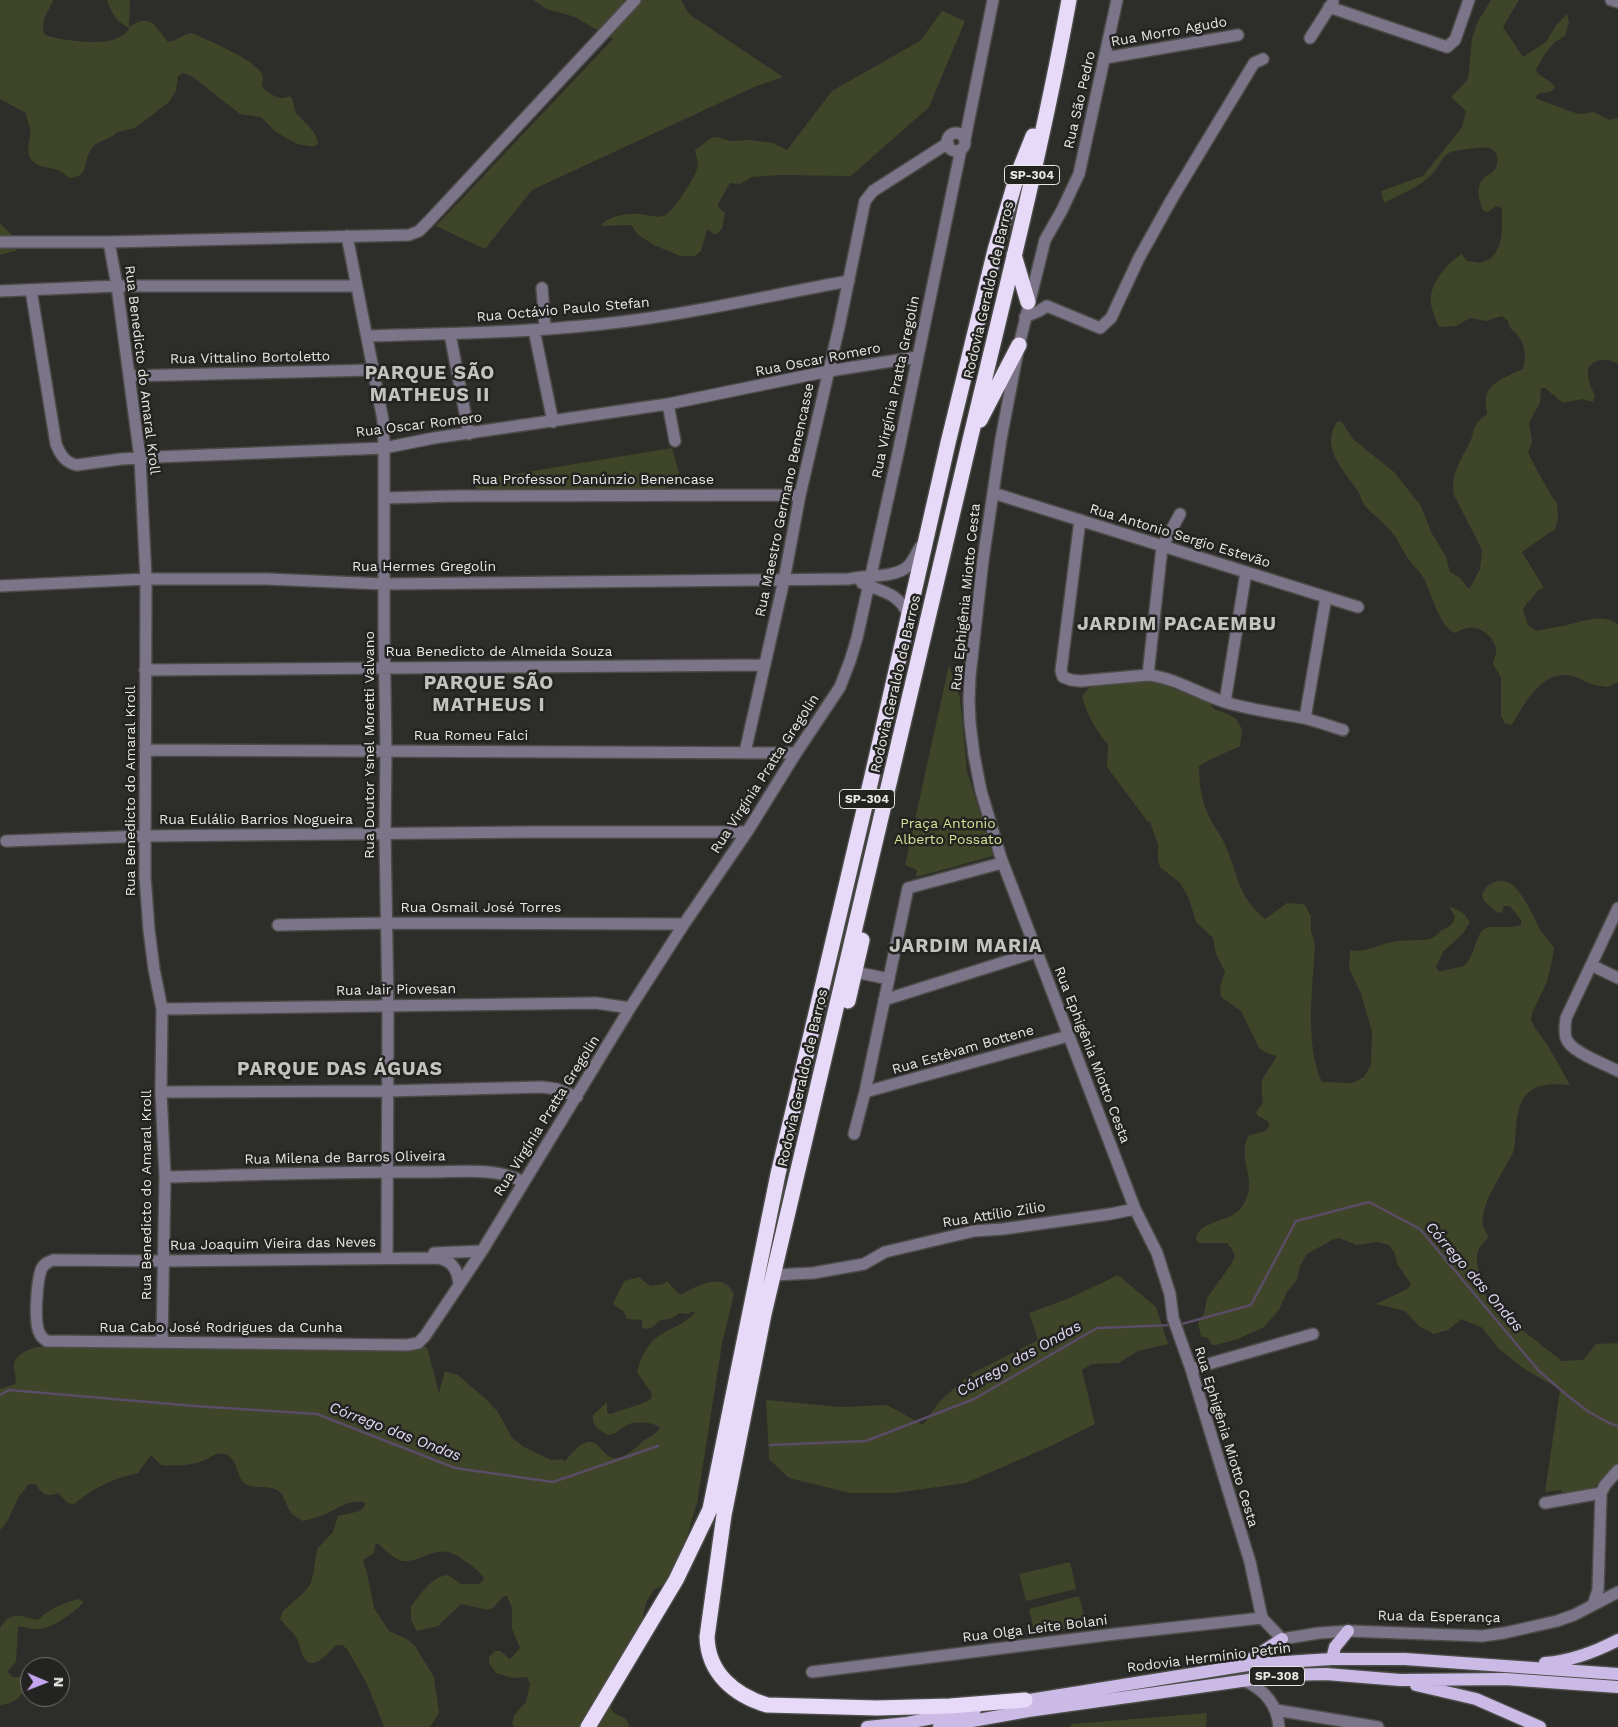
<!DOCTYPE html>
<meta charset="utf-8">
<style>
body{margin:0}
#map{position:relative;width:1618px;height:1727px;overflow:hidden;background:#2d2e2a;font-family:"Work Sans",sans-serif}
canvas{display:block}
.north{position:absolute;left:20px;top:1657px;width:50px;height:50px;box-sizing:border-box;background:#232421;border:1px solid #71726f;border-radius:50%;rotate:91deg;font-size:14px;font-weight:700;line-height:20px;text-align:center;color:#e7e7e5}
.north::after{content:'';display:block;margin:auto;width:18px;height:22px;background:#c6a6f0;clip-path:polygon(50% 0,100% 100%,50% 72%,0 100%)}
</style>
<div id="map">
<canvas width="1618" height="1727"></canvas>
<div class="north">N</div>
</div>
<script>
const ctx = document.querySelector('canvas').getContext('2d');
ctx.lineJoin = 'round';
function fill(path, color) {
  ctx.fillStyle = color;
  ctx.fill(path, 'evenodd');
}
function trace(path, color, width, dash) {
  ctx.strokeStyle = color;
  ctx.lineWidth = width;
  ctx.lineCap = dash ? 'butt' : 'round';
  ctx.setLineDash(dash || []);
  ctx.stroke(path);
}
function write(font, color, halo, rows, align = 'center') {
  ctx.font = font + ' "Work Sans",sans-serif';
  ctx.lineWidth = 5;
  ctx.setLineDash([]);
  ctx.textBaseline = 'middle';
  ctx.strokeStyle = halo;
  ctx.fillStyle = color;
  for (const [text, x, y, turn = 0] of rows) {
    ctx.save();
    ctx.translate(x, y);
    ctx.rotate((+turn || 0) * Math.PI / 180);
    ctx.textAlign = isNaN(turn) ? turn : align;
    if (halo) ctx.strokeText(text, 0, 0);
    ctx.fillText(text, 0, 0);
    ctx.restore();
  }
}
const green = new Path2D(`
 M0,0H53C49,12 39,21 45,35C64,41 119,50 129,28C117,22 111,13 107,0H130L129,27C151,13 154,25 168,42C177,41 183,34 192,33C207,40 260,61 263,77C263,80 262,83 262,86C267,93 280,102 289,96L292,98C294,103 294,110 297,114C305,123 317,131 318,144L315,146H309L297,144L276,132L261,117L240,114L193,77L183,73L178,76L176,91L169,102L135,128L117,132C111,140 100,139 93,147C81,159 92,176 70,178C66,175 61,171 57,170C52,168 46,168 41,166C20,158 32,143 30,128C29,123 26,119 26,113L0,99Z
 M533,0H681L689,14L783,77L754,87L532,190L485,249L436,226L613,39L575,17L547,9Z
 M1491,0H1519L1503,27L1523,57L1546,42L1557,24L1567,14L1569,23L1565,36C1548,45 1545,54 1536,70L1538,74L1551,82L1555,87L1552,91L1538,94L1536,97L1537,99L1578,114L1594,112L1609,120L1617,118L1618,120V364C1612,360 1609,360 1602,360C1580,363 1589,382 1595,396L1593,402L1582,399L1563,403L1545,388H1541L1540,403L1529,422L1532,442L1528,453C1534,465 1540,475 1546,486C1550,493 1551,497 1557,503L1558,520L1555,529L1522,552L1544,588L1537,591C1533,599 1526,602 1523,610L1528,625L1536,631C1546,629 1557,627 1567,625C1583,621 1603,613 1618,624V682L1608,687C1603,686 1597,686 1592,684C1584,682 1576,675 1567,675C1539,674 1525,703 1513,723L1511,725L1505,723L1501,716V677L1493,664C1494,659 1497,653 1496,648C1493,635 1478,625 1466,628C1462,629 1458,631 1455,633C1438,626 1431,589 1421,574C1418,569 1412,565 1409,560C1402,550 1398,539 1390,530C1383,522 1373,515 1366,507C1362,503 1361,497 1359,493C1346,472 1319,449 1337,422L1341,421L1354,440L1394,472L1421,506L1431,532L1446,557L1450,572L1460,578L1468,588H1470L1480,569L1482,550L1454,495C1450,474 1462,458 1471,440C1473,435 1473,429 1476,425C1478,421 1484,417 1487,414C1487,409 1485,403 1486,398C1487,383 1512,374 1523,369C1528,353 1523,337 1510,328L1508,321L1502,316L1486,321L1470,318L1456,326L1439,327C1435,318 1430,307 1431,297C1432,281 1449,261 1462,254L1467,261C1471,261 1479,264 1483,262C1505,256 1502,225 1502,208L1496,206L1488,212L1484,211C1479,205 1476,189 1481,182C1484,176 1492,174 1495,169C1497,166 1498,161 1497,158C1496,142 1471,149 1460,150C1441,152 1444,161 1433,173C1421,187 1400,194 1384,203L1381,191L1423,176L1462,127L1466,111L1451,97L1468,79L1472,38L1478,21Z
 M942,11L965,21L929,107L851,176L780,175L752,177L740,184L730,183L718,204L719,208L725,213L722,229L715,235L709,230H707L701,251L695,256H680L654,245L638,235L631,225L600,226C608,216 627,213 640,214C647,215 656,218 663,216C672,215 694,178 697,169C699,163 696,156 695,150L711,138L717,137L730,141L750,140L773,143L787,150L832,91L920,41Z
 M0,223L21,245L20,247L15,251L0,255Z
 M672,448L679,473L677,482L662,490L477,489L472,481Z
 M949,665L960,698L967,771L993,856L916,877L917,870L905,865Z
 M1141,681L1170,685C1176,693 1179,691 1188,689L1206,698L1214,709L1228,714L1236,719L1242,729L1240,746C1226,753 1212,758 1199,766C1199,786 1202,804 1212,822C1216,830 1222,836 1225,845C1239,876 1237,895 1265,919L1287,903L1304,904L1311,916V931L1315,944C1313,987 1304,1043 1322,1082L1352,1083L1364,1077L1371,1065L1372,1032L1361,994L1349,968L1350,950C1365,954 1382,943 1397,941C1407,939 1423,942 1432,938C1436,936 1439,932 1442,930C1449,926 1453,926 1455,917L1449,906L1463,913L1470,922L1464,932L1443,952L1436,967L1439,972C1445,969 1461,968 1465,965C1474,957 1476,935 1483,930C1490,924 1509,930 1521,925V920L1510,906H1504L1502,912L1498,913L1484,901L1482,895C1485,888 1487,885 1495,882C1517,872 1533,918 1541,931C1545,937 1550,942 1554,947L1552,961L1547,982L1532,1013L1531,1020L1535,1028L1547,1044L1570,1085C1556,1084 1541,1083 1529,1092C1514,1104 1517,1134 1514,1150C1512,1156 1508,1162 1505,1167C1497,1182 1486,1198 1483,1216C1481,1224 1484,1229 1489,1237C1472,1254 1477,1256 1480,1278L1476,1282L1485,1293L1491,1306L1562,1361L1583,1360L1596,1344L1618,1343V1463C1600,1484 1593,1494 1563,1493L1561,1490L1545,1492L1560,1390L1520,1366L1499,1349L1481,1327L1461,1319L1448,1330L1434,1334L1419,1326L1405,1311L1376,1304L1407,1289L1411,1284L1398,1265L1394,1252L1389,1245L1376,1242L1356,1245L1339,1238L1332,1240L1307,1254L1299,1268L1297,1280L1287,1292L1279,1310L1264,1327L1238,1339L1216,1345H1212L1208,1338L1201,1336L1198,1323L1204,1313L1207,1298L1232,1263L1235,1256L1232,1249L1227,1243H1200L1196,1240C1196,1221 1229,1223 1241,1208C1261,1182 1236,1162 1248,1136L1265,1131L1269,1126V1122L1258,1116L1256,1112L1263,1103C1262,1095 1260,1085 1263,1078C1267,1070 1274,1064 1276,1056L1265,1052L1259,1048L1241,1011L1221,997L1220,986L1225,972L1216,954L1213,938L1196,922L1189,899L1181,884L1160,867L1158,861V844L1150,822H1148L1107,767L1108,745C1096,730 1087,715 1082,696L1093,684Z
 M1118,1275L1156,1307L1168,1344L1138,1351L1119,1363L1092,1364L1082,1370L1095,1424L1053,1445L966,1483L895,1493H850L789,1478L769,1459L766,1400L841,1407L887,1405L923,1425L939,1402L969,1375L1038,1340L1029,1313L1070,1298Z
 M639,1277L650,1286L664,1284L667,1281L680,1295C692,1289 714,1275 727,1285C730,1287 732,1291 734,1294L722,1344L697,1503L686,1539L677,1559L664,1584L653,1591L646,1603L643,1616L647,1628L615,1679L611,1709L614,1713L626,1719L630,1727H514L512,1723L514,1715L526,1702L530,1684L527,1677L512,1678L496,1673L489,1663V1657L495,1651H500L510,1659L520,1648L512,1629V1608L507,1596H504L493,1608L488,1610L461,1604L438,1626L417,1631L411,1620V1606C422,1593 431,1577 448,1575L461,1584H478L484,1580C482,1572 474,1568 468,1563C450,1550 442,1548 422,1557C417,1559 409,1562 403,1561C393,1559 385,1550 378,1543L375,1545L374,1553L363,1560L367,1573L374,1608L389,1631L407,1639L415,1646L434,1677L439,1713L430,1727H384L367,1684L347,1649L342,1645H336C330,1651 313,1672 305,1659C300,1653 300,1643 296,1637C292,1631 285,1625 280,1619L283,1611L302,1594L310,1585L313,1575L317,1549L333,1532L338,1516L360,1511L365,1506L364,1502C348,1500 340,1507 326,1514C319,1517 311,1519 303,1521C299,1519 293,1516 291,1513C286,1506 284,1493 277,1490C266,1484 252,1491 243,1482C236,1473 237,1457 224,1454C215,1452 211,1458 203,1461C189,1466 175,1466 161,1465L151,1455L138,1473C112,1479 95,1487 74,1504L68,1503L58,1493C47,1497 42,1495 36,1484H29L18,1498L7,1522L0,1530V1389L15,1384C17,1377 14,1374 14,1367C13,1355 27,1350 37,1347H427L439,1393L445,1371L458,1375L488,1401L498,1412L512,1438L524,1447L551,1460L563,1459L564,1462C571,1455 577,1445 587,1442C606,1438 603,1480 642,1442C648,1437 657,1434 660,1428C654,1422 635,1421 627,1425C620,1428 617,1434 609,1435C599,1430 592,1427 593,1415L607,1402V1412L610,1414L641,1404L651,1399L652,1394L637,1372C640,1360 646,1346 657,1337C669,1328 684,1325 695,1313L693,1311L688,1314L680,1313L670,1319L661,1320L651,1328L644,1329L642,1327V1320L627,1319L624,1312L613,1304L624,1281Z
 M1070,1562L1076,1589L1026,1601L1019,1574Z
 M1079,1596L1086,1623L1035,1635L1029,1609Z
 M78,1599L84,1602C74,1613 53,1628 38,1629C31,1630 25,1626 18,1627L16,1662L7,1671L12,1677H27C29,1686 21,1698 12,1702C8,1704 4,1704 0,1706V1628C10,1610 21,1616 38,1620C49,1609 63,1603 78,1599Z
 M1207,1713L1206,1727H1070L1072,1724Z`);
const stream = new Path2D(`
 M1178,1325L1251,1305L1296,1221L1369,1202L1420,1229L1539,1371L1568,1396L1589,1412L1609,1423L1618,1426
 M0,1395L9,1390L195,1406L317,1414L455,1468L553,1482L658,1446
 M770,1445L866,1441L974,1399L1097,1328L1173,1325`);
const minor = new Path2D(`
 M1117,0L1079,174L1062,210L1045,240L1019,345L1001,439L983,560L970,676L969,700L970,723L974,755L981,791L1001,858L1135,1209L1157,1253L1170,1294L1173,1318L1191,1369L1250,1562L1262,1618L1282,1639L1319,1633L1348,1631L1482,1636L1504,1633L1557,1621L1574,1615L1618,1592
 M1611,0L1618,2
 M1329,7L1447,47L1455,40L1469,0
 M1310,38L1333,2
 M1105,58L1238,35
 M947 142a9 9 0 1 1 18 0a9 9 0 1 1-18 0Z
 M965,139L993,0
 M347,236L383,420L384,448V629L386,751L385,834L388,1005L387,1258
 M0,242H109L409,235L419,231L428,222L635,0
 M109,242L117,286L140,458L146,579L145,876L149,930L154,969L162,1009L161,1092L165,1177L162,1342
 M542,288L545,328
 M31,290L56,444C60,454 65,463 77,465L121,459L156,457L384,448L434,438L668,404L829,371L917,357
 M0,291L117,286H356
 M1025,317L1039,311L1047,306L1100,328L1111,318L1139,258L1173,197L1254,63L1263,59
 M534,330L553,422
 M450,334L469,434
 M367,336C454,334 542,332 628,321C702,312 775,294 849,281
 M130,376L372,370
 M668,404L675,441
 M993,493L1358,607
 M385,498L453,496L800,495
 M1080,520L1061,671L1063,677L1071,680L1081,681L1148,675C1177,678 1200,695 1228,703C1252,710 1277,713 1303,718C1316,721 1330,726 1343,730
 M862,583C884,593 898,592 909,616
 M0,586L146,579H267L384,584L849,579C865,575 894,578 907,567C913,562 916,554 920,547
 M145,670L764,665
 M1148,675L1162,547L1180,514
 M1225,702L1246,572
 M1305,718L1326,597
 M145,750L796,753
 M745,752L784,580L800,495L839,327L865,201L873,191L948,143
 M6,841L146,836L531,832H747
 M1618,908L1566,1018C1565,1025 1564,1031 1566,1038C1570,1052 1605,1064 1618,1071
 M278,925L386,923L684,924
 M1591,965L1618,978
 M855,972L889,979
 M884,1000L1036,952
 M162,1009L596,1003L630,1008
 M161,1092L387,1091L542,1087L557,1089L577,1097
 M865,1092L1068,1036
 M854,1134L865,1092L908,888L1002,863
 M165,1177C253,1175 342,1171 430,1172C460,1172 498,1167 523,1182
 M434,1253L482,1251
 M773,1275L813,1273L864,1264L885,1252L974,1231L1003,1229L1110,1214L1135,1209
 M459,1285C458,1269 451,1259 435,1258L162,1261L53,1260C48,1262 43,1264 41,1270C37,1282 34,1320 39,1332C41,1337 43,1339 47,1341L407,1345L418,1343L425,1336L482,1251L630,1008L684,924L747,832L796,753L840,687L850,661L857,638L898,453L961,149
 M1191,1369L1313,1334
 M1545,1503L1601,1493L1605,1485L1618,1470
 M1593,1605L1598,1590L1601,1493
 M812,1672L1115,1634L1262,1618
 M1245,1681C1265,1690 1277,1704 1279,1727
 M1276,1710L1378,1727`);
const major = new Path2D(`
 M1332,1659L1335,1647L1348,1631
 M1545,1663C1571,1661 1595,1652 1618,1640
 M1242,1665L1282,1639
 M1416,1685L1476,1699L1540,1727
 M1017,1702L1254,1664L1332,1659H1405L1618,1674
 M867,1727L907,1723L975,1710
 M939,1727L1028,1711L1284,1675L1326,1674L1400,1680L1505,1679L1618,1687`);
const highway = new Path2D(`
 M1014,255L1028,302
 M980,420L1019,345
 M848,1001L862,940
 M710,1509L778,1174L872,776L948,443L995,250L1017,176L1033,136
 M1025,1700L950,1706L877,1708L767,1705C734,1695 708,1673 707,1637L724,1515L764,1314L969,444C1004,297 1042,149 1069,0
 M588,1727L676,1580L714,1501`);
const shields = [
 [1032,175,55],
 [867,799,55],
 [1277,1676,55]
];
const shieldNames = [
 ["SP-304",1032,175],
 ["SP-304",867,799],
 ["SP-308",1277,1676]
];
const streetNames = [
 ["Rua Morro Agudo",1169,32,-10],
 ["Rua São Pedro",1080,100,-77],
 ["Rodovia Geraldo de Barros",989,290,-77],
 ["Rua Octávio Paulo Stefan",563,310,-5],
 ["Rua Vittalino Bortoletto",250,358,-1],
 ["Rua Oscar Romero",818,360,-11],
 ["Rua Benedicto do Amaral Kroll",142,370,83],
 ["Rua Virgínia Pratta Gregolin",896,387,-78],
 ["Rua Oscar Romero",419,425,-7],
 ["Rua Professor Danúnzio Benencase",593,480],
 ["Rua Maestro Germano Benencasse",785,500,-78],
 ["Rua Antonio Sergio Estevão",1180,536,17],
 ["Rua Hermes Gregolin",424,567],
 ["Rua Ephigênia Miotto Cesta",966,597,-84],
 ["Rua Benedicto de Almeida Souza",499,652],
 ["Rodovia Geraldo de Barros",896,684,-77],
 ["Rua Romeu Falci",471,736],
 ["Rua Doutor Ysnel Moretti Valvano",370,745,-90],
 ["Rua Virgínia Pratta Gregolin",765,774,-57],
 ["Rua Benedicto do Amaral Kroll",131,791,-90],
 ["Rua Eulálio Barrios Nogueira",256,820],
 ["Rua Osmail José Torres",481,908],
 ["Rua Jair Piovesan",396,990,-1],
 ["Rua Estêvam Bottene",963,1050,-16],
 ["Rua Ephigênia Miotto Cesta",1092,1055,69],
 ["Rodovia Geraldo de Barros",803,1078,-77],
 ["Rua Virgínia Pratta Gregolin",547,1116,-58],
 ["Rua Milena de Barros Oliveira",345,1158,-1],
 ["Rua Benedicto do Amaral Kroll",147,1195,-90],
 ["Rua Attílio Zilio",994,1215,-9],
 ["Rua Joaquim Vieira das Neves",273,1244,-1],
 ["Rua Cabo José Rodrigues da Cunha",221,1328],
 ["Rua Ephigênia Miotto Cesta",1226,1437,73],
 ["Rua da Esperança",1439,1617,1],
 ["Rua Olga Leite Bolani",1035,1629,-7],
 ["Rodovia Hermínio Petrin",1209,1658,-7]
];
const parkNames = [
 ["Praça Antonio",948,824],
 ["Alberto Possato",948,840]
];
const waterNames = [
 ["Córrego das Ondas",1474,1277,49],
 ["Córrego das Ondas",1019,1359,-29],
 ["Córrego das Ondas",395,1432,21]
];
const districtNames = [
 ["PARQUE SÃO",430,373],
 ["MATHEUS II",430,395],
 ["JARDIM PACAEMBU",1177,624],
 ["PARQUE SÃO",489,683],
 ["MATHEUS I",489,705],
 ["JARDIM MARIA",966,946],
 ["PARQUE DAS ÁGUAS",340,1069]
];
fill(green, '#3f4528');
trace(stream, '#5a4c66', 2.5);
trace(minor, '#4b4c48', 14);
trace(major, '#4b4c48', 15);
trace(highway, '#4b4c48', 18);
trace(minor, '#7c7489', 11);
trace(major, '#cbbae5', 12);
trace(highway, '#e7daf9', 15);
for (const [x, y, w] of shields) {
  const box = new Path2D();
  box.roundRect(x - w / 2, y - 9.5, w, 19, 4);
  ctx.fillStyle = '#232421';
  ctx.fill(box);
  trace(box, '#e7e7e5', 1);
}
write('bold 12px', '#e7e7e5', null, shieldNames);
write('14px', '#e7e7e5', '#232421', streetNames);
write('14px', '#d2e294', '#232421', parkNames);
write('italic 15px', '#e3d8f5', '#232421', waterNames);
ctx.letterSpacing = '1px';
write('bold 19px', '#c3c4bf', '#232421', districtNames);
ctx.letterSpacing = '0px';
</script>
